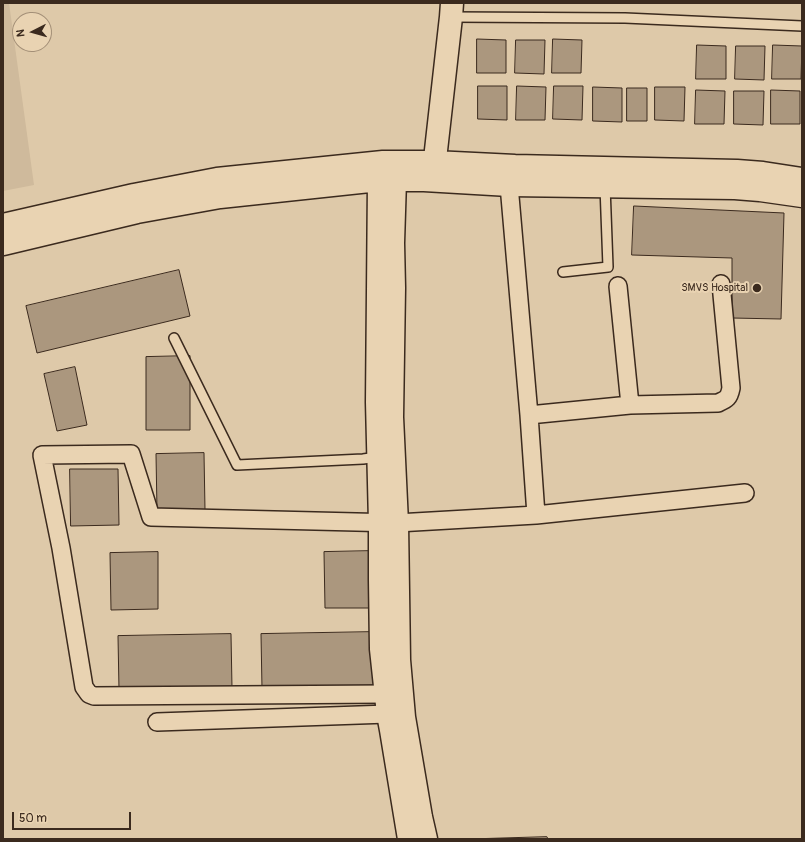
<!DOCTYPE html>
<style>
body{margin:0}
#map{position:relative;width:805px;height:842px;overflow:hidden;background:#dec9a9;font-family:Pangolin,sans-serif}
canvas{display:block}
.frame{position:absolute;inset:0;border:4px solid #3b2a1e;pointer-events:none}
.north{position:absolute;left:12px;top:12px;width:40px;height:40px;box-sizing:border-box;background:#e9d3b2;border:1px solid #a38f77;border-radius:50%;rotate:264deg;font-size:11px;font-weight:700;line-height:16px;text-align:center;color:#3b2a1e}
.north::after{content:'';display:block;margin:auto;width:14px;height:18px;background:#3b2a1e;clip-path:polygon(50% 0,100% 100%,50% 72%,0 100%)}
.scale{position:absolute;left:12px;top:812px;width:119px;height:18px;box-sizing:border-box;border:2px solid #3b2a1e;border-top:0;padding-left:5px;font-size:12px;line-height:14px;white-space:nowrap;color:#3b2a1e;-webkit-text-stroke:3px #e9d3b2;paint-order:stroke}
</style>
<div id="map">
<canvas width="805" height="842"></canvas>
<div class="frame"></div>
<div class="north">N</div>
<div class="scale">50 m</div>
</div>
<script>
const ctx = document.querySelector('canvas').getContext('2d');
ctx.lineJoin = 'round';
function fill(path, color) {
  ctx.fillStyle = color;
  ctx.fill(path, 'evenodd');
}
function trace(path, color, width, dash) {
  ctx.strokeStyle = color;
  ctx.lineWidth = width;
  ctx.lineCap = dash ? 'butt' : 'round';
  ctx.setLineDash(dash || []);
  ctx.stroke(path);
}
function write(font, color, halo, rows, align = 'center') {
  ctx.font = font + ' Pangolin,sans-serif';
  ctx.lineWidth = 4;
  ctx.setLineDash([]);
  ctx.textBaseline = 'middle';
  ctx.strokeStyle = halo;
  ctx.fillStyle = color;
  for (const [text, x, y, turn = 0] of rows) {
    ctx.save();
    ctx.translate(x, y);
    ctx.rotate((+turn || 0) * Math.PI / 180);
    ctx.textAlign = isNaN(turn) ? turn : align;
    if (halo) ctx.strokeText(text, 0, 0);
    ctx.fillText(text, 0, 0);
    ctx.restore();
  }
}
const built = new Path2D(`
 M3,3H9L34,185L3,191Z`);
const building = new Path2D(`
 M477,39L506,40V73H477Z
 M553,39L582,40L581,73H552Z
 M516,40H545L544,74L515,73Z
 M697,45L726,46V79H696Z
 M773,45L802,46L801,79H772Z
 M736,46H765L764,80L735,79Z
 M478,86H507V120L478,119Z
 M517,86L546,87L545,120H516Z
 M554,86H583L582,120L553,119Z
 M593,87L622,88V122L593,121Z
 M655,87H685L684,121L655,120Z
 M627,88H647V121H627Z
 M696,90L725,91L724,124H695Z
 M771,90L800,91V124H771Z
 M734,91H764L763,125L734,124Z
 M634,206L784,213L781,319L732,318V258L632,255Z
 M179,270L190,316L37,353L26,306Z
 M190,356V430H146V357Z
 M75,367L87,425L57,431L44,374Z
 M204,453L205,510L157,511L156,454Z
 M70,469H118L119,525L71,526Z
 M372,551L373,608H325L324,552Z
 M158,552V609L111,610L110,553Z
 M374,632L375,687L262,689L261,634Z
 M231,634L232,688L119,690L118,636Z
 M547,837L548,839H470Z`);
const lane = new Path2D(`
 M451,17L625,18L802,26
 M563,272L608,267L605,186
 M174,338L237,465L363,459L378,457`);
const street = new Path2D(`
 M618,286L630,405
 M529,415L630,405L718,403C727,399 729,398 731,388L721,284
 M536,515L745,493
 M386,694L94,696L89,694L84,687L61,548L42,455L131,454L151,517L397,523L536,515L529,415L509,185
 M157,722L388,714`);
const secondary = new Path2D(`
 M433,177L451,17L452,3
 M379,180L377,402L380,523V580L381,649L388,714L391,730L409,839
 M395,180L393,243L394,288L392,417L397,523L399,660L404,717L421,817L426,839
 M3,225L134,195L217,179L383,162H434L515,166L737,171L763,173L802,179
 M3,244L137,212L220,197L379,180H424L509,185L735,188L760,190L802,196`);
const markers = [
 [757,288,5,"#3b2a1e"]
];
const poiNames = [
 ["SMVS Hospital",748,288]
];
fill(built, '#cfba9c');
fill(building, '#ab977e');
trace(building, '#3b2a1e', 1);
trace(lane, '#3b2a1e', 12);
trace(street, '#3b2a1e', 20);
trace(secondary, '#3b2a1e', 25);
trace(lane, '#e9d3b2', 9);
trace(street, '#e9d3b2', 17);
trace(secondary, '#e9d3b2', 22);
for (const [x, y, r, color] of markers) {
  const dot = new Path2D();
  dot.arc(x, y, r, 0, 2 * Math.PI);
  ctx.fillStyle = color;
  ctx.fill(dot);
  trace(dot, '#e9d3b2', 1.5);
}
write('11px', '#3b2a1e', '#e9d3b2', poiNames, 'right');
</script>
